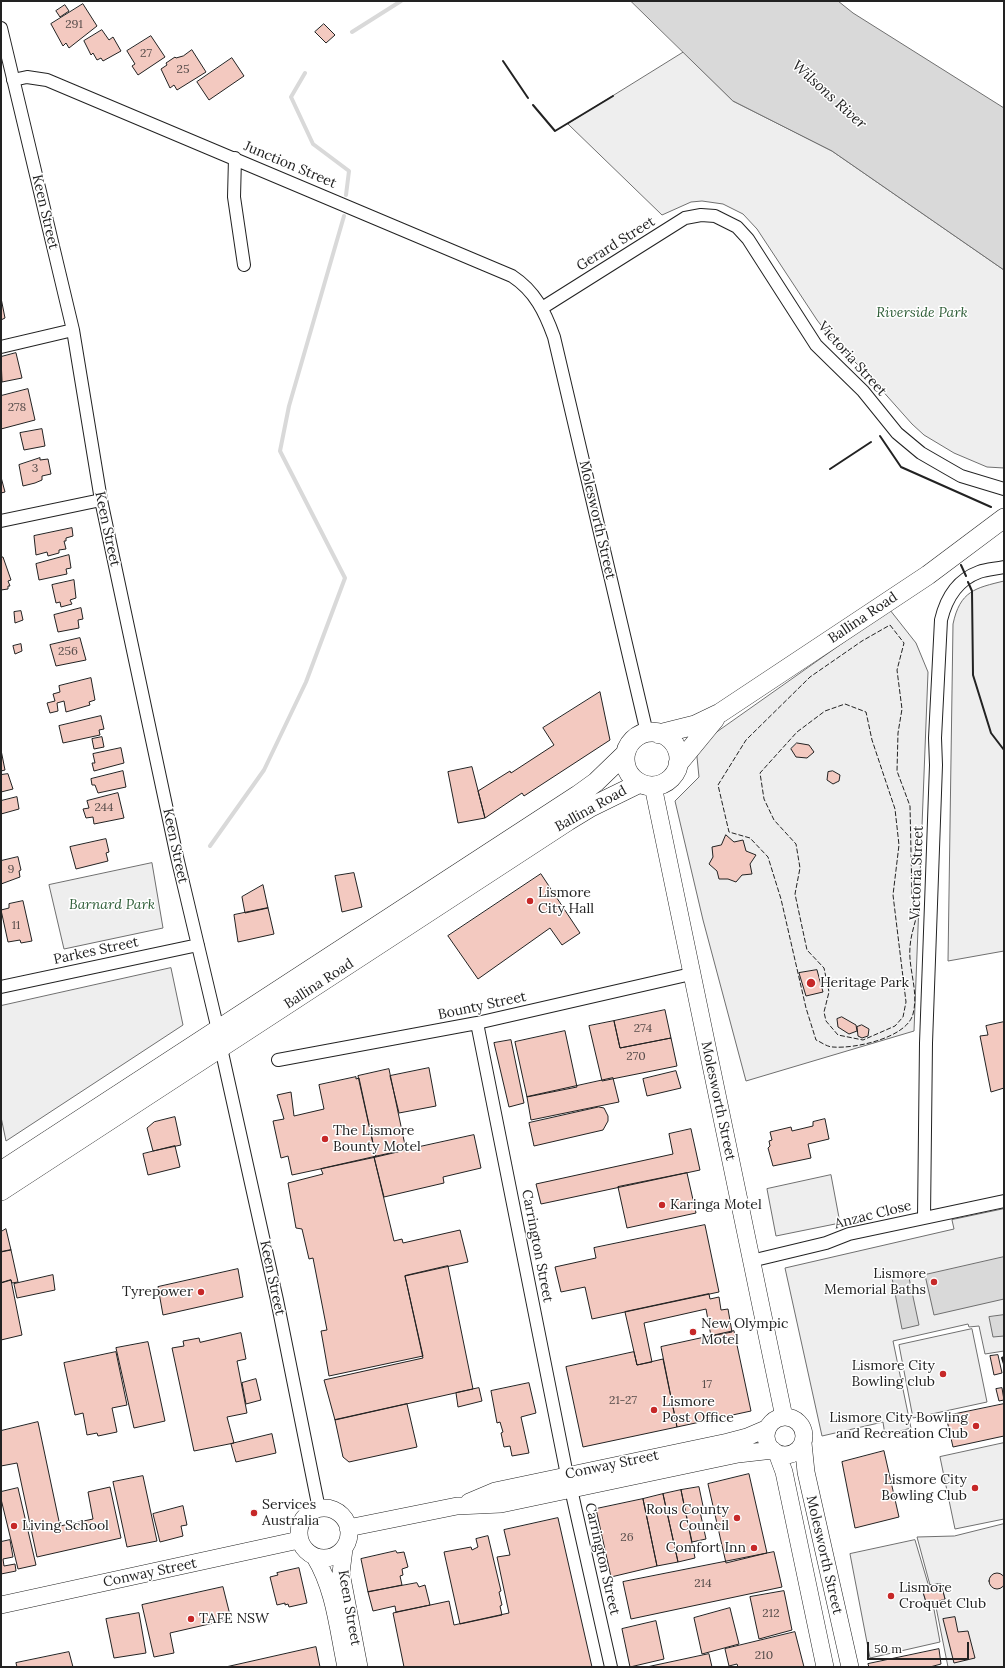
<!DOCTYPE html>
<style>
body{margin:0}
#map{position:relative;width:1005px;height:1668px;overflow:hidden;background:#fff;font-family:Lora,serif}
canvas{display:block}
.frame{position:absolute;inset:0;border:2px solid #222;pointer-events:none}
.scale{position:absolute;left:867px;top:1642px;width:102px;height:18px;box-sizing:border-box;border:2px solid #222;border-top:0;padding-left:5px;font-size:12px;line-height:14px;white-space:nowrap;color:#222;-webkit-text-stroke:3px #fff;paint-order:stroke}
</style>
<div id="map">
<canvas width="1005" height="1668"></canvas>
<div class="frame"></div>
<div class="scale">50 m</div>
</div>
<script>
const ctx = document.querySelector('canvas').getContext('2d');
ctx.lineJoin = 'round';
function fill(path, color) {
  ctx.fillStyle = color;
  ctx.fill(path, 'evenodd');
}
function trace(path, color, width, dash) {
  ctx.strokeStyle = color;
  ctx.lineWidth = width;
  ctx.lineCap = dash ? 'butt' : 'round';
  ctx.setLineDash(dash || []);
  ctx.stroke(path);
}
function write(font, color, halo, rows, align = 'center') {
  ctx.font = font + ' Lora,serif';
  ctx.lineWidth = 3;
  ctx.setLineDash([]);
  ctx.textBaseline = 'middle';
  ctx.strokeStyle = halo;
  ctx.fillStyle = color;
  for (const [text, x, y, turn = 0] of rows) {
    ctx.save();
    ctx.translate(x, y);
    ctx.rotate((+turn || 0) * Math.PI / 180);
    ctx.textAlign = isNaN(turn) ? turn : align;
    if (halo) ctx.strokeText(text, 0, 0);
    ctx.fillText(text, 0, 0);
    ctx.restore();
  }
}
const green = new Path2D(`
 M684,52L733,101L832,151L1004,270V468L987,467L954,453L924,435L912,424L871,378L830,337L817,320L757,229L743,214L723,204L702,201L691,202L662,215L568,124Z
 M1004,581V951L948,961L953,624C960,591 975,588 1004,581Z
 M890,610L916,643L928,672L914,1031L746,1081L703,920L675,801L699,777L696,747Z
 M152,863L163,928L64,949L49,885Z
 M171,968L183,1025L6,1141L1,1117V1006Z
 M831,1175L840,1223L776,1236L767,1189Z
 M1004,1209V1351L985,1354L979,1326L969,1327L968,1324L893,1341L911,1428L885,1435L883,1422L822,1436L785,1268L954,1229L952,1220Z
 M972,1329L987,1402L913,1418L899,1345Z
 M1004,1443V1519L955,1529L940,1457Z
 M1004,1524V1667H948L935,1602L945,1599L941,1584L930,1585L917,1537L954,1536Z
 M915,1540L929,1587L922,1589L927,1605L933,1604L940,1642L870,1658L850,1554Z`);
const water = new Path2D(`
 M631,1H838L853,13L1004,108V270L832,151L733,101Z
 M1004,1257V1299L934,1315L925,1275Z
 M908,1273L919,1325L902,1329L892,1278Z
 M1004,1315V1336L993,1337L989,1317Z`);
const stream = new Path2D(`
 M352,32L401,1
 M305,73L291,97L313,144L349,171L346,195
 M210,846L264,770L306,682L345,578L280,451L289,406L344,216`);
const building = new Path2D(`
 M83,4L97,26L69,48L66,43L63,46L51,24Z
 M65,5L69,11L60,17L56,11Z
 M324,24L335,35L326,43L315,32Z
 M102,30L109,40L113,37L121,51L103,61L101,58L97,60L93,53L91,55L84,41Z
 M151,36L165,57L138,75L132,66L135,64L127,51Z
 M192,50L206,72L177,90L174,85L170,88L161,69L167,65L166,63L175,57L176,58L183,56Z
 M232,58L244,76L209,100L197,82Z
 M1,298L5,318L1,320Z
 M16,353L22,378L2,382L1,357Z
 M28,389L35,420L1,429V396Z
 M42,429L45,446L24,450L20,433Z
 M40,458V460L48,459L51,474L42,476V480L35,483L23,486L19,465Z
 M1,477L5,492L1,493Z
 M72,528L73,536L66,538V541H64L66,549L59,550V553L48,556L47,552L36,555L34,536Z
 M69,555L71,568L66,569L67,574L39,580L36,564Z
 M1,557H3L11,580L8,581L10,586H8V589L1,590Z
 M74,580L76,598L70,600L72,604L61,607L60,602L56,603L52,585Z
 M81,608L83,619L78,620L79,628L58,632L54,615Z
 M21,611L23,620L15,623L14,612Z
 M80,638L86,660L56,666L50,645Z
 M21,644L22,651L15,654L13,646Z
 M91,678L95,700L89,702L90,705L66,712L64,701L57,703L58,711L50,713L47,703L55,701L53,694L60,692L59,686Z
 M600,692L610,740L524,796L522,793L485,818L478,791L510,771L511,773L554,745L543,728Z
 M101,716L104,729L99,730L100,735L63,743L59,726Z
 M102,737L104,747L94,749L92,739Z
 M797,743L809,745L814,752L807,758L796,757L791,749Z
 M121,748L124,763L94,771L92,763H95L93,754Z
 M1,750L5,770L1,771Z
 M472,767L485,818L458,823L448,772Z
 M123,771L126,787L98,793L95,785H92L91,779Z
 M833,771L840,775L839,781L833,784L827,780L828,772Z
 M8,774L13,789L1,792V775Z
 M118,793L124,818L94,824L93,817L86,818L83,809L89,808L87,801Z
 M17,797L19,809L1,814V801Z
 M726,835L734,842L743,840L746,851L756,855L750,864L752,874L742,875L736,882L728,879H719L717,871L709,864L713,857L712,847L721,845Z
 M106,839L109,852L106,853L108,861L76,869L70,847Z
 M18,857L21,870L19,871L20,877L1,884V861Z
 M354,873L362,907L342,912L335,876Z
 M541,874L580,933L562,945L550,928L478,979L448,936Z
 M263,885L268,908L245,913L242,897Z
 M23,901L32,941L21,943L20,940L8,942L1,910L9,908V904Z
 M268,908L274,934L238,942L234,915Z
 M817,970L823,992L806,996L799,973Z
 M665,1010L671,1038L620,1048L614,1021Z
 M842,1017L856,1025L857,1031L849,1034L838,1027L837,1019Z
 M614,1021L620,1048L671,1038L677,1066L602,1081L589,1026Z
 M1004,1022V1088L991,1092L980,1036L988,1035L986,1026Z
 M862,1025L869,1029L868,1036L862,1038L858,1036L857,1027Z
 M565,1031L577,1087L527,1097L515,1042Z
 M511,1040L524,1103L509,1107L494,1043Z
 M429,1068L436,1106L399,1113L390,1076Z
 M389,1069L406,1150L376,1157L358,1076Z
 M676,1071L681,1088L647,1096L643,1079Z
 M356,1077V1079L359,1078L376,1157L292,1175L288,1156L281,1158L273,1121L284,1119L277,1095L291,1092L294,1116L324,1109L319,1085Z
 M613,1078L619,1102L531,1120L527,1097Z
 M599,1107L604,1108L608,1116V1121L603,1130L534,1146L529,1123Z
 M175,1117L181,1145L153,1151L147,1128L154,1122Z
 M825,1119L829,1139L808,1144L811,1158L773,1166L768,1148L770,1146L769,1141L772,1140L770,1132L791,1127L792,1131L813,1126V1122Z
 M691,1129L700,1170L541,1204L536,1184L673,1154L669,1134Z
 M474,1135L481,1168L443,1177L444,1183L384,1197L374,1157Z
 M175,1146L180,1167L148,1175L143,1154Z
 M374,1157L394,1241L402,1239L403,1243L460,1230L468,1262L405,1276L423,1356L329,1376L321,1331L327,1330L313,1258L309,1259L302,1229L296,1228L288,1183L323,1174L321,1169Z
 M687,1173L696,1213L627,1228L618,1187Z
 M705,1225L719,1292L592,1319L585,1287L561,1292L555,1267L596,1258L594,1248Z
 M6,1229L11,1250L1,1252V1232Z
 M11,1250L18,1282L12,1283L11,1280L1,1283V1252Z
 M448,1266L473,1389L335,1420L324,1380L423,1358L405,1276Z
 M238,1269L243,1297L163,1315L158,1287Z
 M53,1275L55,1290L17,1298L14,1284Z
 M11,1280L22,1335L1,1340V1283Z
 M709,1294L710,1299L719,1297L721,1310L728,1309L732,1332L711,1336L706,1309L644,1323L652,1362L637,1365L625,1312Z
 M734,1331L751,1411L677,1427L661,1347Z
 M241,1333L246,1359L237,1361L247,1413L227,1417L234,1443L194,1451L172,1348L184,1346L183,1341L199,1338L200,1342Z
 M148,1342L165,1421L134,1428L116,1348Z
 M116,1352L127,1405L112,1408L117,1432L98,1436L97,1433L87,1435L83,1413L75,1415L64,1363Z
 M634,1352L637,1365L663,1359L677,1427L583,1447L566,1367Z
 M998,1355L1002,1373L994,1375L990,1356Z
 M256,1379L261,1400L246,1404L242,1383Z
 M529,1383L536,1413L521,1417L529,1453L512,1456L510,1446L504,1447L501,1433L503,1432L500,1422L497,1423L491,1391Z
 M479,1388L482,1401L458,1407L456,1393Z
 M1002,1388L1004,1400L999,1401L996,1389Z
 M407,1404L417,1447L349,1462L343,1457L335,1420Z
 M1004,1404V1436L953,1447L946,1416Z
 M38,1422L60,1526L93,1519L88,1492L110,1487L121,1538L37,1557L17,1463L1,1466V1431Z
 M272,1434L276,1453L236,1462L231,1444Z
 M884,1451L899,1517L855,1528L842,1462Z
 M749,1474L767,1553L726,1563L708,1484Z
 M143,1476L157,1541L127,1547L113,1482Z
 M699,1487L703,1506L699,1507L706,1539L692,1542L681,1490Z
 M18,1488L36,1565L18,1569L1,1499V1492Z
 M681,1490L695,1558L678,1562L663,1494Z
 M663,1494L678,1562L657,1566L643,1499Z
 M643,1499L657,1566L611,1577L596,1509Z
 M183,1506L187,1525L181,1526L183,1536L160,1542L153,1514Z
 M558,1518L592,1667H404L393,1613L449,1601L454,1625L509,1613L497,1557L510,1555L504,1530Z
 M488,1536L501,1591L499,1592L502,1605L500,1606L502,1615L460,1624L444,1552L471,1547L472,1550L478,1547L476,1539Z
 M10,1540L13,1557L3,1559L4,1566L15,1564L16,1571L1,1574V1542Z
 M396,1551L397,1553L404,1552L408,1567L402,1569L403,1575L400,1576L402,1585L368,1592L361,1559Z
 M774,1552L782,1587L631,1619L623,1582Z
 M299,1568L307,1603L289,1607L288,1604L285,1605V1603L277,1605L270,1577L278,1575L277,1573Z
 M989 1581a8 8 0 1 1 16 0a8 8 0 1 1-16 0Z
 M417,1583L419,1587L425,1585L430,1605L396,1612L395,1606L373,1611L368,1592Z
 M941,1584L945,1599L927,1605L922,1589L930,1585Z
 M223,1587L231,1619L170,1633L174,1653L154,1657L142,1605Z
 M784,1591L792,1630L759,1639L750,1597Z
 M730,1608L739,1644L702,1654L694,1618Z
 M139,1613L146,1653L114,1658L106,1619Z
 M955,1617L958,1632L968,1631L975,1658L954,1663L943,1619Z
 M656,1621L664,1659L630,1667L622,1629Z
 M795,1632L804,1667H738L737,1664L729,1666L725,1649Z
 M316,1647L320,1667H226Z
 M939,1649L941,1664L930,1667H869L868,1664Z
 M69,1652L73,1667H17L16,1663Z
 M709,1654L712,1667H647Z`);
const street = new Path2D(`
 M1,28L73,330L101,500L177,857L218,1030
 M13,80L27,77L47,80L512,276C535,291 545,312 554,337L647,733
 M235,158L234,197L244,265
 M542,308L685,218L701,215L715,216L737,227L748,239L816,345L863,391L897,433L921,453L947,468L961,476L1004,489
 M1,347L73,330
 M1,521L101,500
 M1,987L198,945
 M477,1023L567,1475
 M221,1048L277,1300L319,1509
 M278,1060L477,1023L691,974
 M924,1217L926,1043L936,765L935,738L941,620C946,599 957,580 979,572C987,569 996,569 1004,567
 M751,1261L826,1243L849,1234L1004,1201
 M567,1484L571,1489L575,1507L611,1667`);
const secondary = new Path2D(`
 M653,786L784,1417
 M766 1436a19 19 0 1 1 38 0a19 19 0 1 1-38 0Z
 M803,1443L806,1472L850,1667
 M777,1453L784,1472L825,1667
 M469,1502L495,1491L728,1442L747,1437L768,1428
 M299 1533a25 25 0 1 1 50 0a25 25 0 1 1-50 0Z
 M348,1528L457,1506L501,1504L738,1454L773,1450
 M344,1549L341,1573L359,1667
 M315,1557C335,1590 338,1630 346,1667
 M1,1605L299,1540`);
const primary = new Path2D(`
 M625 759a27 27 0 1 1 54 0a27 27 0 1 1-54 0Z
 M659,734L695,725L720,713L928,575L1004,518
 M678,764L715,719
 M1,1171L578,795L596,782L625,754
 M1,1191L568,821L591,807L640,783`);
const fence = new Path2D(`
 M890,625L904,643L897,670L902,709L898,733L897,771L910,806L912,896L919,901C918,917 911,931 910,947C908,969 919,991 913,1014C907,1038 854,1049 833,1047C827,1047 821,1042 816,1040L806,1008L781,899L768,857L750,838L729,832L718,785L746,740L810,677L862,641Z
 M845,704L866,712L872,740L895,809L899,845L893,895L906,1002L903,1017L895,1026L863,1040L838,1035L826,1021L824,1012L829,992L824,968L807,950L795,894L800,868L796,844L774,820L764,799L760,773L797,732L825,711Z`);
const wall = new Path2D(`
 M503,61L528,98
 M533,105L555,131L613,96
 M880,436L901,467L991,507
 M830,469L871,442
 M961,565L966,576
 M968,582L972,591L973,675L991,733L1004,750
 M1004,1357L1002,1358L1004,1364`);
const markers = [
 [530,901,4,"#c62828"],
 [811,983,5,"#c62828"],
 [325,1139,4,"#c62828"],
 [662,1205,4,"#c62828"],
 [934,1282,4,"#c62828"],
 [201,1292,4,"#c62828"],
 [693,1332,4,"#c62828"],
 [943,1374,4,"#c62828"],
 [654,1410,4,"#c62828"],
 [976,1426,4,"#c62828"],
 [975,1488,4,"#c62828"],
 [254,1513,4,"#c62828"],
 [737,1518,4,"#c62828"],
 [14,1526,4,"#c62828"],
 [754,1548,4,"#c62828"],
 [891,1596,4,"#c62828"],
 [191,1619,4,"#c62828"]
];
const numberNames = [
 ["291",74,25],
 ["27",146,54],
 ["25",183,70],
 ["278",17,408],
 ["3",35,469],
 ["256",68,652],
 ["244",104,808],
 ["9",11,870],
 ["11",16,926],
 ["274",643,1029],
 ["270",636,1057],
 ["17",707,1385],
 ["21-27",623,1401],
 ["26",627,1538],
 ["214",703,1584],
 ["212",771,1614],
 ["210",764,1656]
];
const streetNames = [
 ["Junction Street",290,165,23],
 ["Keen Street",45,212,77],
 ["Gerard Street",616,244,-32],
 ["Victoria Street",852,359,48],
 ["Molesworth Street",597,520,77],
 ["Keen Street",107,529,78],
 ["Ballina Road",863,618,-34],
 ["Ballina Road",591,809,-29],
 ["Keen Street",175,846,78],
 ["Victoria Street",917,873,-88],
 ["Parkes Street",96,951,-12],
 ["Ballina Road",319,984,-33],
 ["Bounty Street",482,1006,-12],
 ["Molesworth Street",718,1101,78],
 ["Anzac Close",873,1215,-14],
 ["Carrington Street",537,1246,79],
 ["Keen Street",272,1278,78],
 ["Conway Street",612,1465,-12],
 ["Molesworth Street",824,1555,77],
 ["Carrington Street",602,1559,77],
 ["Conway Street",150,1573,-12],
 ["Keen Street",349,1608,80]
];
const parkNames = [
 ["Riverside Park",922,313],
 ["Barnard Park",112,905]
];
const poiNames = [
 ["Lismore",538,893],
 ["City Hall",538,909],
 ["Heritage Park",820,983],
 ["The Lismore",333,1131],
 ["Bounty Motel",333,1147],
 ["Karinga Motel",670,1205],
 ["Lismore",926,1274,"right"],
 ["Memorial Baths",926,1290,"right"],
 ["Tyrepower",193,1292,"right"],
 ["New Olympic",701,1324],
 ["Motel",701,1340],
 ["Lismore City",935,1366,"right"],
 ["Bowling club",935,1382,"right"],
 ["Lismore",662,1402],
 ["Post Office",662,1418],
 ["Lismore City Bowling",968,1418,"right"],
 ["and Recreation Club",968,1434,"right"],
 ["Lismore City",967,1480,"right"],
 ["Bowling Club",967,1496,"right"],
 ["Services",262,1505],
 ["Australia",262,1521],
 ["Rous County",729,1510,"right"],
 ["Council",729,1526,"right"],
 ["Living School",22,1526],
 ["Comfort Inn",746,1548,"right"],
 ["Lismore",899,1588],
 ["Croquet Club",899,1604],
 ["TAFE NSW",199,1619]
];
const waterNames = [
 ["Wilsons River",829,95,42]
];
fill(green, '#eee');
trace(green, '#6f6f6f', 1);
fill(water, '#d9d9d9');
trace(water, '#6f6f6f', 1);
trace(stream, '#d9d9d9', 4);
fill(building, '#f3c9c0');
trace(building, '#222', 1);
trace(street, '#222', 14);
trace(secondary, '#222', 18);
trace(primary, '#222', 20);
trace(street, '#fff', 12);
trace(secondary, '#fff', 17);
trace(primary, '#fff', 19);
trace(fence, '#222', 1, [5, 2]);
trace(wall, '#222', 2);
for (const [x, y, r, color] of markers) {
  const dot = new Path2D();
  dot.arc(x, y, r, 0, 2 * Math.PI);
  ctx.fillStyle = color;
  ctx.fill(dot);
  trace(dot, '#fff', 1.5);
}
write('12px', '#564c4a', null, numberNames);
write('14px', '#222', '#fff', streetNames);
write('italic 14px', '#2f5e38', '#fff', parkNames);
write('14px', '#222', '#fff', poiNames, 'left');
write('italic 15px', '#222', '#fff', waterNames);
</script>
